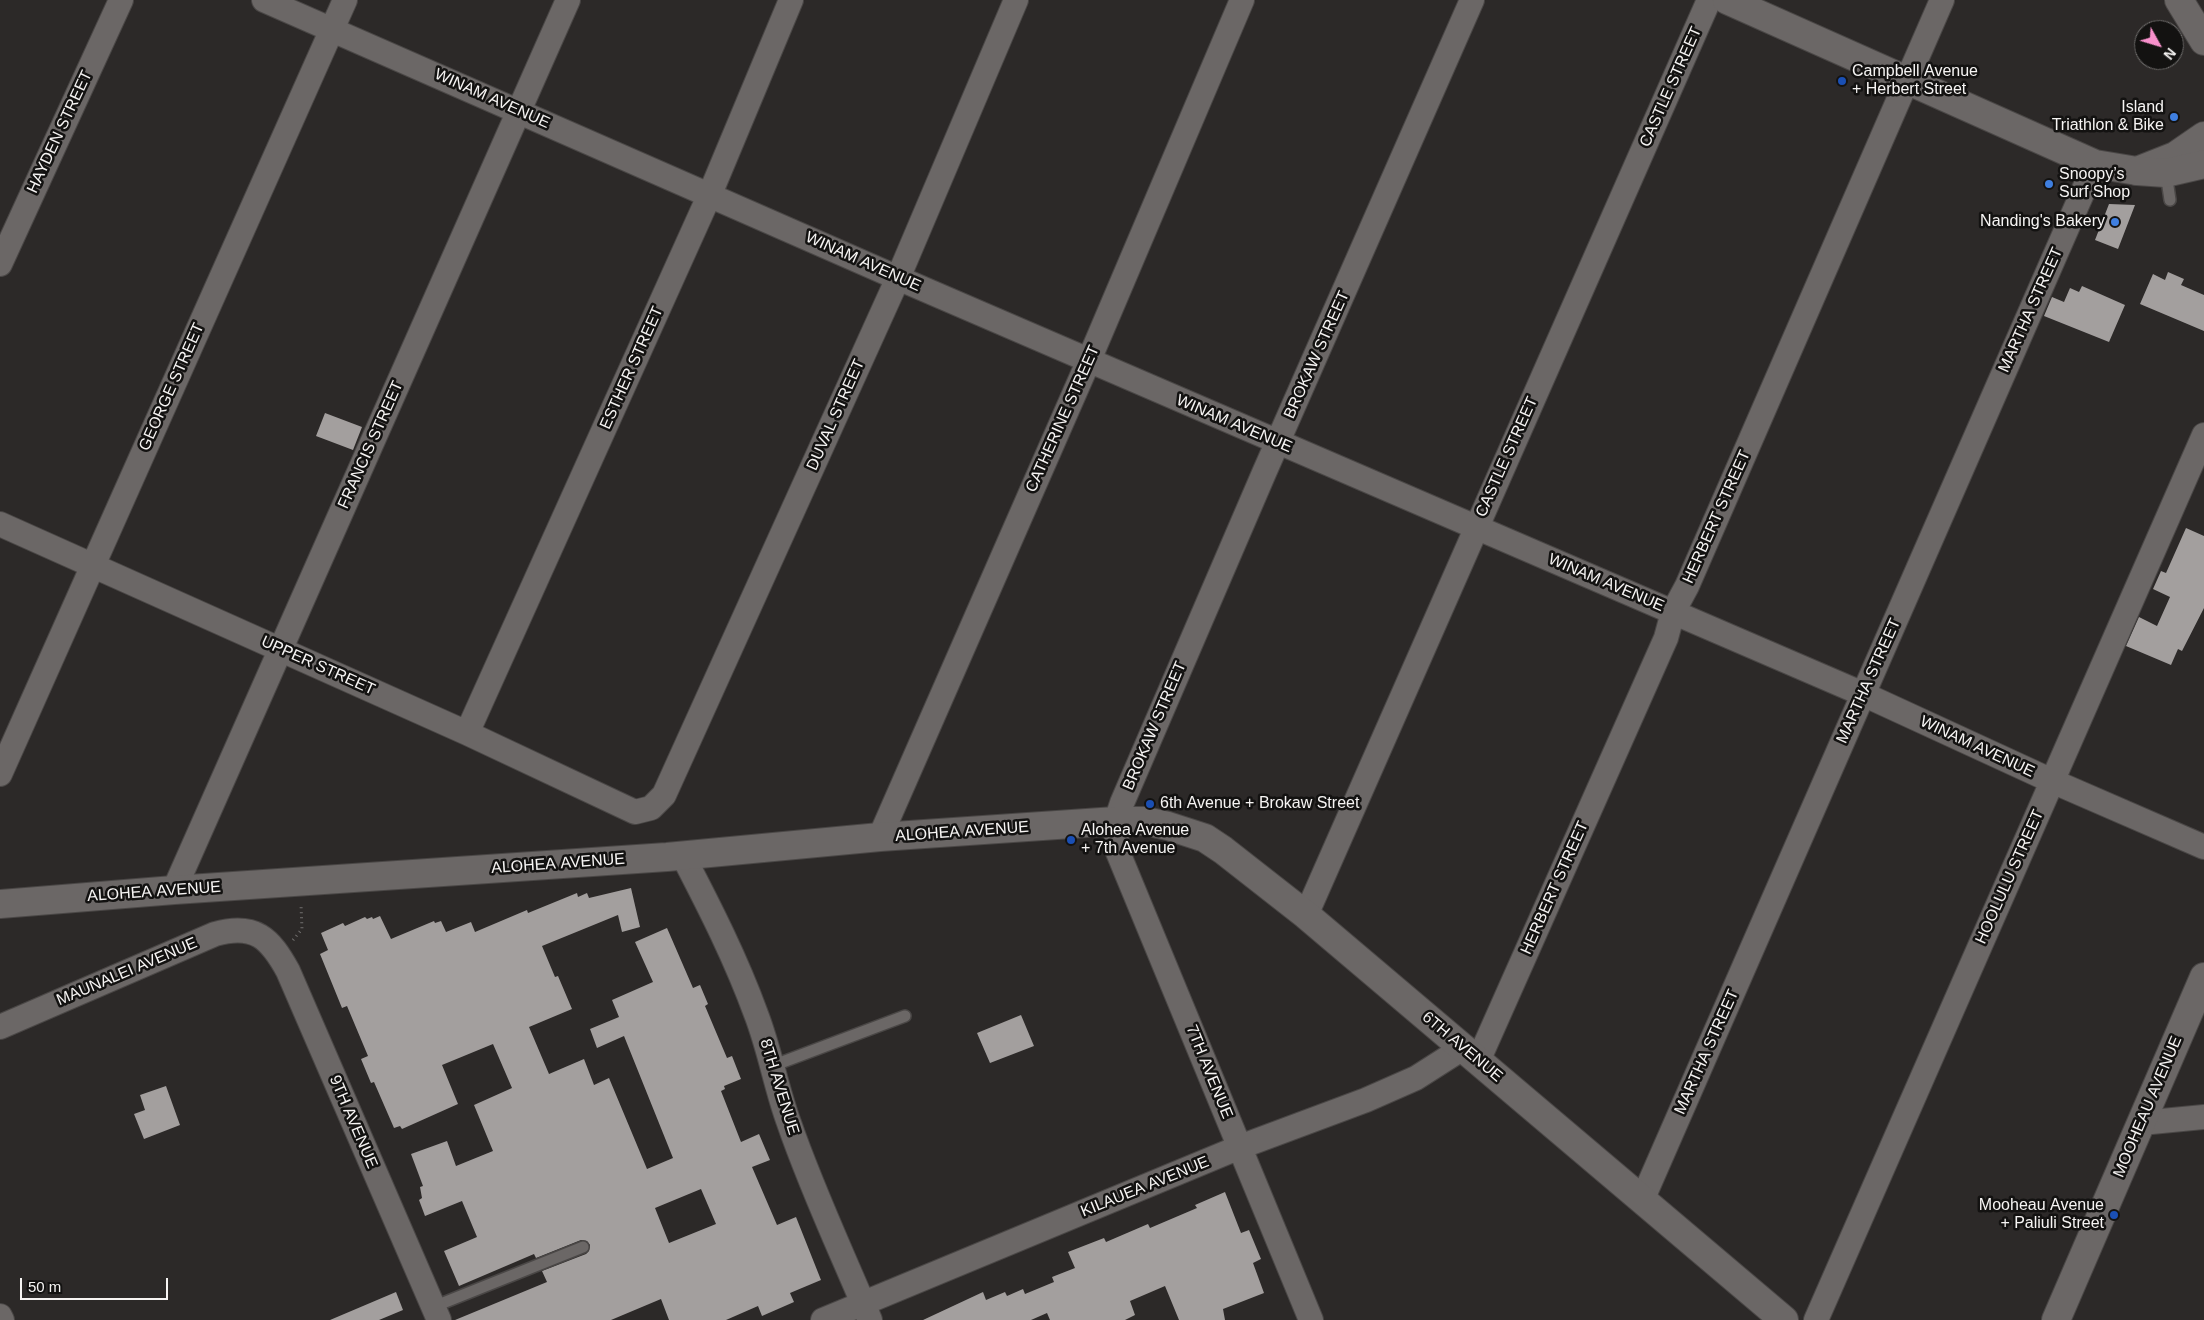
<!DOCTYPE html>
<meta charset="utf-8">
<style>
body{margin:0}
#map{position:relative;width:2204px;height:1320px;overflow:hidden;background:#2c2928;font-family:Arial,sans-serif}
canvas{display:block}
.north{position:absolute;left:2134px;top:20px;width:50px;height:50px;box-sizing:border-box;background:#131211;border:1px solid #6e6c6b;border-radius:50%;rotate:129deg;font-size:14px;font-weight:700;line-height:20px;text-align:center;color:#f6f4f3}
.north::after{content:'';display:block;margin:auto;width:18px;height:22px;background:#f890cc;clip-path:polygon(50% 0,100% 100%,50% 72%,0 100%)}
.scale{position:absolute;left:20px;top:1278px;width:148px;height:22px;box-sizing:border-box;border:2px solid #f6f4f3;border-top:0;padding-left:6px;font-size:15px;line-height:18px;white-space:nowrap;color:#f6f4f3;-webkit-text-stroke:4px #131211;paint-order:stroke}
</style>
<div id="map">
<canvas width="2204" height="1320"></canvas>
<div class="north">N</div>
<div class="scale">50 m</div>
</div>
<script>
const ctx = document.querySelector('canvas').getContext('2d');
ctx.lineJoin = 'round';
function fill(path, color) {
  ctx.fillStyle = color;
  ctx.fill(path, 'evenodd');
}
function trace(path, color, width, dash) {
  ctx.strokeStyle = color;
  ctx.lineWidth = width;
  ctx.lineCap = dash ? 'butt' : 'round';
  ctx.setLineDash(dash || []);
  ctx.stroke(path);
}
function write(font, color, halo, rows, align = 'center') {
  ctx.font = font + ' Arial,sans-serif';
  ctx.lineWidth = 5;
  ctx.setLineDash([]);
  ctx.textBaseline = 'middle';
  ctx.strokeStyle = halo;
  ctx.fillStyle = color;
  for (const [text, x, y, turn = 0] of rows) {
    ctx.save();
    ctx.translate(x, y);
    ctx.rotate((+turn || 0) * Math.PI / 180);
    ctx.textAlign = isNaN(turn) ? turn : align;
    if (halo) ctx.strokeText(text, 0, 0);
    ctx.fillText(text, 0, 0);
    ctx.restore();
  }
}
const building = new Path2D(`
 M2109,204L2135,205L2118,249L2095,240Z
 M2168,272L2184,279L2181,285L2204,295V331L2140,304L2153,274L2165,280Z
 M2082,286L2125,305L2109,342L2044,316L2052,297L2064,302L2070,288L2079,292Z
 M325,413L362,427L353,450L316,436Z
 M2186,528L2204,536V608L2182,651L2178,649L2171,665L2126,646L2139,617L2157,626L2170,597L2153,589L2161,571L2166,573Z
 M631,888L640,927L622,932L618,915L542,946L555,977L558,976L572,1009L529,1027L549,1074L584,1059L594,1085L609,1078L647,1169L673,1158L624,1036L597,1048L590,1029L619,1017L612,1000L653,982L635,942L667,928L693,988L700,985L708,1004L705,1006L727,1058L732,1056L741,1079L724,1086L725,1089L721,1091L741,1142L759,1134L770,1160L752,1167L777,1225L796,1217L821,1280L790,1293L794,1302L762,1316L758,1306L726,1320H669L661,1299L611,1320H455L547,1282L542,1271L586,1254L589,1251L590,1245L587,1241L581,1240L536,1258L534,1254L459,1286L444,1251L477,1237L462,1201L425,1216L419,1200L422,1198L420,1187L423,1186L411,1154L447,1141L456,1166L493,1151L474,1105L512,1088L493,1044L442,1065L458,1104L402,1129L400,1126L394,1128L374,1082L371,1083L361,1059L368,1056L347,1006L342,1008L320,954L328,950L321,933L343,923L345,926L365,917L367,919L372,917L373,919L380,916L391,939L434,921L435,923L441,921L446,932L471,922L475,932L527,910L528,913L577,893L578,897L587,893L589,898ZM701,1189L716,1224L669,1243L655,1208Z
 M1021,1015L1034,1046L990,1063L977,1033Z
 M166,1086L180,1125L144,1139L134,1114L145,1110L140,1095Z
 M1225,1192L1241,1233L1249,1230L1261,1259L1253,1263L1264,1293L1223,1309L1225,1320H1179L1165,1286L1130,1301L1135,1315L1125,1320H1050L1047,1313L1031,1320H923L983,1292L986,1300L1005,1292L1007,1296L1023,1289L1025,1294L1054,1282L1052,1277L1075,1268L1068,1252L1104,1238L1106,1242L1148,1224L1150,1228L1197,1208L1195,1205Z
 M396,1292L403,1310L379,1320H330Z`);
const path = new Path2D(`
 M293,940L302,929L301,905`);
const service = new Path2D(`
 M2166,173L2170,200
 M772,1066L905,1016
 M433,1307L583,1247`);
const minor = new Path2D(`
 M264,0L898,278L1863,694L2052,781L2204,847
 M0,264L121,0
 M0,524L467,733L635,812L651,808L664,795L898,278L1016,0
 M467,733L710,194L791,0
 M0,774L345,0
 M880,837L1089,360L1242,0
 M683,856C710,908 736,959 756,1014C770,1050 776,1088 789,1123C812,1190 843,1255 870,1320
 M174,890L568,0
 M1306,915L1709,0
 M0,1027L215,934C255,923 270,938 288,971L439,1320
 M1478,1061L1666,638L1673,612L1687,586L1942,0
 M2141,1123L2204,1117
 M1643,1198L2095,164
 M0,1316L2,1320
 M823,1320L1240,1147L1366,1100L1416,1078L1463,1048
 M1311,1320L1117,850L1116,821L1122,803L1264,473L1472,0
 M1816,1320L2204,435`);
const tertiary = new Path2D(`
 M1727,0L2095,164L2137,171L2175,156L2204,136
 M0,904L174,890L667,857L880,837L1116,821H1145L1168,826L1205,838L1223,850L1306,915L1784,1320
 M2056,1320L2204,977`);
const secondary = new Path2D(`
 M2179,0L2204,41
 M2137,171L2166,173L2204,164`);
const markers = [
 [1842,81,5,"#1a4fb4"],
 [2174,117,5,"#3f7fe0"],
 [2049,184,5,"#3f7fe0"],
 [2115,222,5,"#3f7fe0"],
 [1150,804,5,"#1a4fb4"],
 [1071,840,5,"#1a4fb4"],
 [2114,1215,5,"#1a4fb4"]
];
const poiNames = [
 ["Campbell Avenue",1852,72],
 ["+ Herbert Street",1852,90],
 ["Island",2164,108,"right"],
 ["Triathlon & Bike",2164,126,"right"],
 ["Snoopy’s",2059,175],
 ["Surf Shop",2059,193],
 ["Nanding's Bakery",2105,222,"right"],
 ["6th Avenue + Brokaw Street",1160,804],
 ["Alohea Avenue",1081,831],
 ["+ 7th Avenue",1081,849],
 ["Mooheau Avenue",2104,1206,"right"],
 ["+ Paliuli Street",2104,1224,"right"]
];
const streetNames = [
 ["CASTLE STREET",1671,87,-66],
 ["WINAM AVENUE",492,99,24],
 ["HAYDEN STREET",60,132,-65],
 ["WINAM AVENUE",863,262,24],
 ["MARTHA STREET",2031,310,-66],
 ["BROKAW STREET",1317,355,-66],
 ["ESTHER STREET",632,368,-66],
 ["GEORGE STREET",172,387,-66],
 ["DUVAL STREET",836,415,-66],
 ["CATHERINE STREET",1063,419,-66],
 ["WINAM AVENUE",1234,424,23],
 ["FRANCIS STREET",371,445,-66],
 ["CASTLE STREET",1507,457,-66],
 ["HERBERT STREET",1717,517,-66],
 ["WINAM AVENUE",1606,583,23],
 ["UPPER STREET",318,666,24],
 ["MARTHA STREET",1869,681,-66],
 ["BROKAW STREET",1155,726,-67],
 ["WINAM AVENUE",1977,747,25],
 ["ALOHEA AVENUE",962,832,-4],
 ["ALOHEA AVENUE",558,864,-4],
 ["HOOLULU STREET",2010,877,-66],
 ["HERBERT STREET",1555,888,-66],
 ["ALOHEA AVENUE",154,892,-4],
 ["MAUNALEI AVENUE",127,972,-23],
 ["6TH AVENUE",1462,1047,40],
 ["MARTHA STREET",1707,1052,-66],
 ["7TH AVENUE",1209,1072,68],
 ["8TH AVENUE",779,1087,73],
 ["MOOHEAU AVENUE",2148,1107,-67],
 ["9TH AVENUE",353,1122,67],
 ["KILAUEA AVENUE",1145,1187,-22]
];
fill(building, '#a39f9e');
trace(service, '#4a4746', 14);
trace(minor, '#4a4746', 26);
trace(tertiary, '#4a4746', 30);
trace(secondary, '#4a4746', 30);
trace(path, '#72706f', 3, [1, 4]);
trace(service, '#6b6766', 11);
trace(minor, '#6b6766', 24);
trace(tertiary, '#6b6766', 28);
trace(secondary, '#6b6766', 28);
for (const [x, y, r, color] of markers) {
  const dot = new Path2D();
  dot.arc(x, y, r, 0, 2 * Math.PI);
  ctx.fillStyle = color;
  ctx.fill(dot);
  trace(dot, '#131211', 2);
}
write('16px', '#f6f4f3', '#131211', poiNames, 'left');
write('16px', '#f6f4f3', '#131211', streetNames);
</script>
